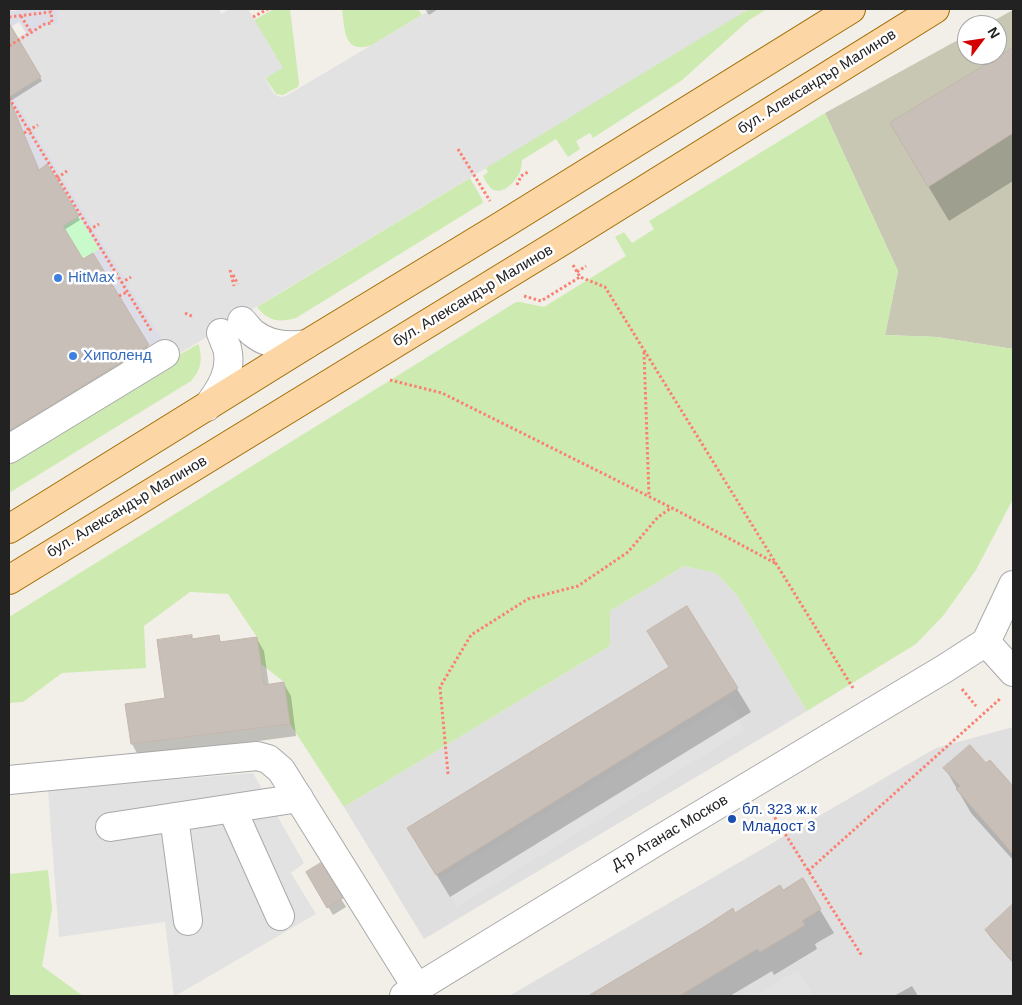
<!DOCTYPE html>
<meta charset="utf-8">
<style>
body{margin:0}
#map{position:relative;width:1022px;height:1005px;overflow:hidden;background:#f2efe9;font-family:Arial,sans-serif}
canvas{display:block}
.frame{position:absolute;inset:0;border:10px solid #222;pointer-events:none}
.north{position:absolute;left:957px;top:15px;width:50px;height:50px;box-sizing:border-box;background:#fff;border:1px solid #a7a7a7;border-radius:50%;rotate:59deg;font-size:14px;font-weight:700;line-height:20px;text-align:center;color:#222}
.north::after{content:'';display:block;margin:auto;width:18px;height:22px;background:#d40000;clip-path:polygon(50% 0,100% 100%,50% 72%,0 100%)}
</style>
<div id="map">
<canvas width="1022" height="1005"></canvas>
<div class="frame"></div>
<div class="north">N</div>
</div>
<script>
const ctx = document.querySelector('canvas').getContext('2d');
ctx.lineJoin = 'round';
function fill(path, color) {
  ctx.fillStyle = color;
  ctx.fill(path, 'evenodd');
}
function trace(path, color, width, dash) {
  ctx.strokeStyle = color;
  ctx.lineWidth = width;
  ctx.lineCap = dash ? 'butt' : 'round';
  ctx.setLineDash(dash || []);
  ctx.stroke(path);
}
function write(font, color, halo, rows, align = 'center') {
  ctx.font = font + ' Arial,sans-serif';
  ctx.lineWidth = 5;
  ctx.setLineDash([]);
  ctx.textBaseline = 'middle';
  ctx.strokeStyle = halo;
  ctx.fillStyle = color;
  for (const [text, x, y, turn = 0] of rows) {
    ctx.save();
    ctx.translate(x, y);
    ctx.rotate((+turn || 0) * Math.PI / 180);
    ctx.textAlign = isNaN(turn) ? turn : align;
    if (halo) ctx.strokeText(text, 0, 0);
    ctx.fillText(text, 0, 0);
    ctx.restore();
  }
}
const residential = new Path2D(`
 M684,566L716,573L736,594L807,711L424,939L344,807L610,646V611Z
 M1013,727V996H509L936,748Z`);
const construction = new Path2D(`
 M1011,11H1013V349L937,337L885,335L898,271L825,113L967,35V55H997V25H986Z`);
const grass = new Path2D(`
 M274,9H290L299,83L298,87L283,95L276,94L266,79L267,77L282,67L254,20Z
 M342,9H418L422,15L372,45C343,55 345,29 342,9Z
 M749,9H767L749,20L681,81L593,138L590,133L576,141L580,149L568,157L556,139L522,160C522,164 521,168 520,172C516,181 503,196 492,189C488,186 485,180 483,176L488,172L477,154Z
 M825,113L898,271L885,335L937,337L1013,349V499L976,570L943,616L916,644L807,711L736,594L716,573L684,566L610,611V646L344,807L290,724L284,682L261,664L257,637L228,594L190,592L144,626L146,668L62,673L23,702L9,703V617L516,302H520L544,307L626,256L615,237L624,232L632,243L654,229L649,221Z
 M470,178L482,199L483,202L481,204L296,318C279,323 268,321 257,307Z
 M198,344L199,345C202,360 202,369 191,381L9,493V463L170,365L179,355Z
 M48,870L52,909L42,966L83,996H9V874Z`);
const park = new Path2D(`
 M79,216L100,249L83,259L63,226Z`);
const parking = new Path2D(`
 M57,9H220L221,14L230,9H248L283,68L265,78L274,94L280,97L286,96L432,9H749L172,358L9,90V48L44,26L59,22Z
 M727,702L745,730L457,907L439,879Z
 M253,773L304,863L291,873L316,914L175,996H174L165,922L59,937L48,790Z
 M798,970L814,996H755Z`);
const plaza = new Path2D(`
 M31,9H57L59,22L57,24L44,26L9,48V34L13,41L26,33L19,22L9,28V11Z
 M9,90L162,340V342L152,351L93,253L99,249L48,165L31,174L32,153L24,133L9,116V107L10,106L9,103Z`);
const shadow = new Path2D(`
 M425,9H438L429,15Z
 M11,28L42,81L9,102V29Z
 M1013,49V181L949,221L891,124Z
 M9,117L23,134L39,171L47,166L80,220L64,230L83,261L92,255L150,350L9,436Z
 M687,607L751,712L450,897L422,851L670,667Z
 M191,637L193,640L218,637L222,643L257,639L264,651L269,686L284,684L291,696L296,736L139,757L132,744L127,705L166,699Z
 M990,761L1013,788V860L971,813L945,768L986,765Z
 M320,865L346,907L333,915L308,873Z
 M802,880L834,933L815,944L817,949L774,975L772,971L730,996H590L705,928L783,891Z
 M1013,906V963L991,938L986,930Z
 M912,986L918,996H894Z`);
const building = new Path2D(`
 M9,23L41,77L9,97Z
 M1013,48V133L928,187L890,123Z
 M9,98L39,170L47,164L79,216L63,226L83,259L93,253L149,345L9,431Z
 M687,606L738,688L436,875L407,828L669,667L647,631Z
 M192,635V639L219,635L220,642L257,637L264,685L284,682L290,724L131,744L125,704L165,698L157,640Z
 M970,745L986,763L990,760L1013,786V854L956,789L960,786L943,768Z
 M321,863L343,898L327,908L306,872Z
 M803,878L821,909L802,921L805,925L760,952L757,949L679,996H588L704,927L733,908L735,913L780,885L783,890Z
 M1013,904V962L985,930Z`);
const path = new Path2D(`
 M21,16L31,32
 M9,17L51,12L52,23L45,24L9,46
 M253,17L268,9
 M9,98L152,332
 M24,133L38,125
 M458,149L490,201
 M57,178L67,171
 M517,185L521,176L528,172
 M89,230L99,224
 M573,265L580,277L605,287L853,688
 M230,270L234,286
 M577,272L586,266
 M233,275L238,284
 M121,283L131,277
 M119,296L127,292
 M524,296L541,301L580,277
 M185,313L194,317
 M644,352L649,496
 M390,380L442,393L678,511L775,563
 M962,689L976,706
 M448,774L440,687L471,635L528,599L578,586L628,552L658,517L671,508
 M772,813L862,956
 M808,871L1001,698`);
const minor = new Path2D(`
 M242,321C246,325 249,330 253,333C269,346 288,347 307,344
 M207,407C220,390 233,371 227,348C225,343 223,338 221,333
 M9,449L165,354
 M986,642L1013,672
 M9,780L257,756L268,759L281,770L417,988
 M232,809L280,916
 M174,817L188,921
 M110,827L299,798
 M404,996L657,841L944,669L986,642L1013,585`);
const major = new Path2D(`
 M9,529L307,344L501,226L851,9
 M9,580L559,243L935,9`);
const markers = [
 [58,278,5,"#3f7fe0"],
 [73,356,5,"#3f7fe0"],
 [732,819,5,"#1a4fb4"]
];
const streetNames = [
 ["бул. Александър Малинов",817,82,-32],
 ["бул. Александър Малинов",473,296,-31],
 ["бул. Александър Малинов",127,507,-31],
 ["Д-р Атанас Москов",670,833,-31]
];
const shopNames = [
 ["HitMax",68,278],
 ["Хиполенд",83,356]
];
const transitNames = [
 ["бл. 323 ж.к",742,810],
 ["Младост 3",742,827]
];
fill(residential, '#e0dfdf');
fill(construction, '#c7c7b4');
fill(grass, '#cdebb0');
fill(park, '#c8facc');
fill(parking, '#e2e2e2');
fill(plaza, '#dddde8');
fill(shadow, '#0003');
fill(building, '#c7bfb8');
trace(building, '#c4b6ab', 1);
trace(minor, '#a9a9a9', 30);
trace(major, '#a06b00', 30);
trace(path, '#fa8072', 3, [2.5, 2.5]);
trace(minor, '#fff', 28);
trace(major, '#fcd6a4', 28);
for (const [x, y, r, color] of markers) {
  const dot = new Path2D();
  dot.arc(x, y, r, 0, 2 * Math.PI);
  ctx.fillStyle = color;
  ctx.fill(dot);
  trace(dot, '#fff', 2);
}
write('15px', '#222', '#fff', streetNames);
write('15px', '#366cbe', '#fff', shopNames, 'left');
write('15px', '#164399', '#fff', transitNames, 'left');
</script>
